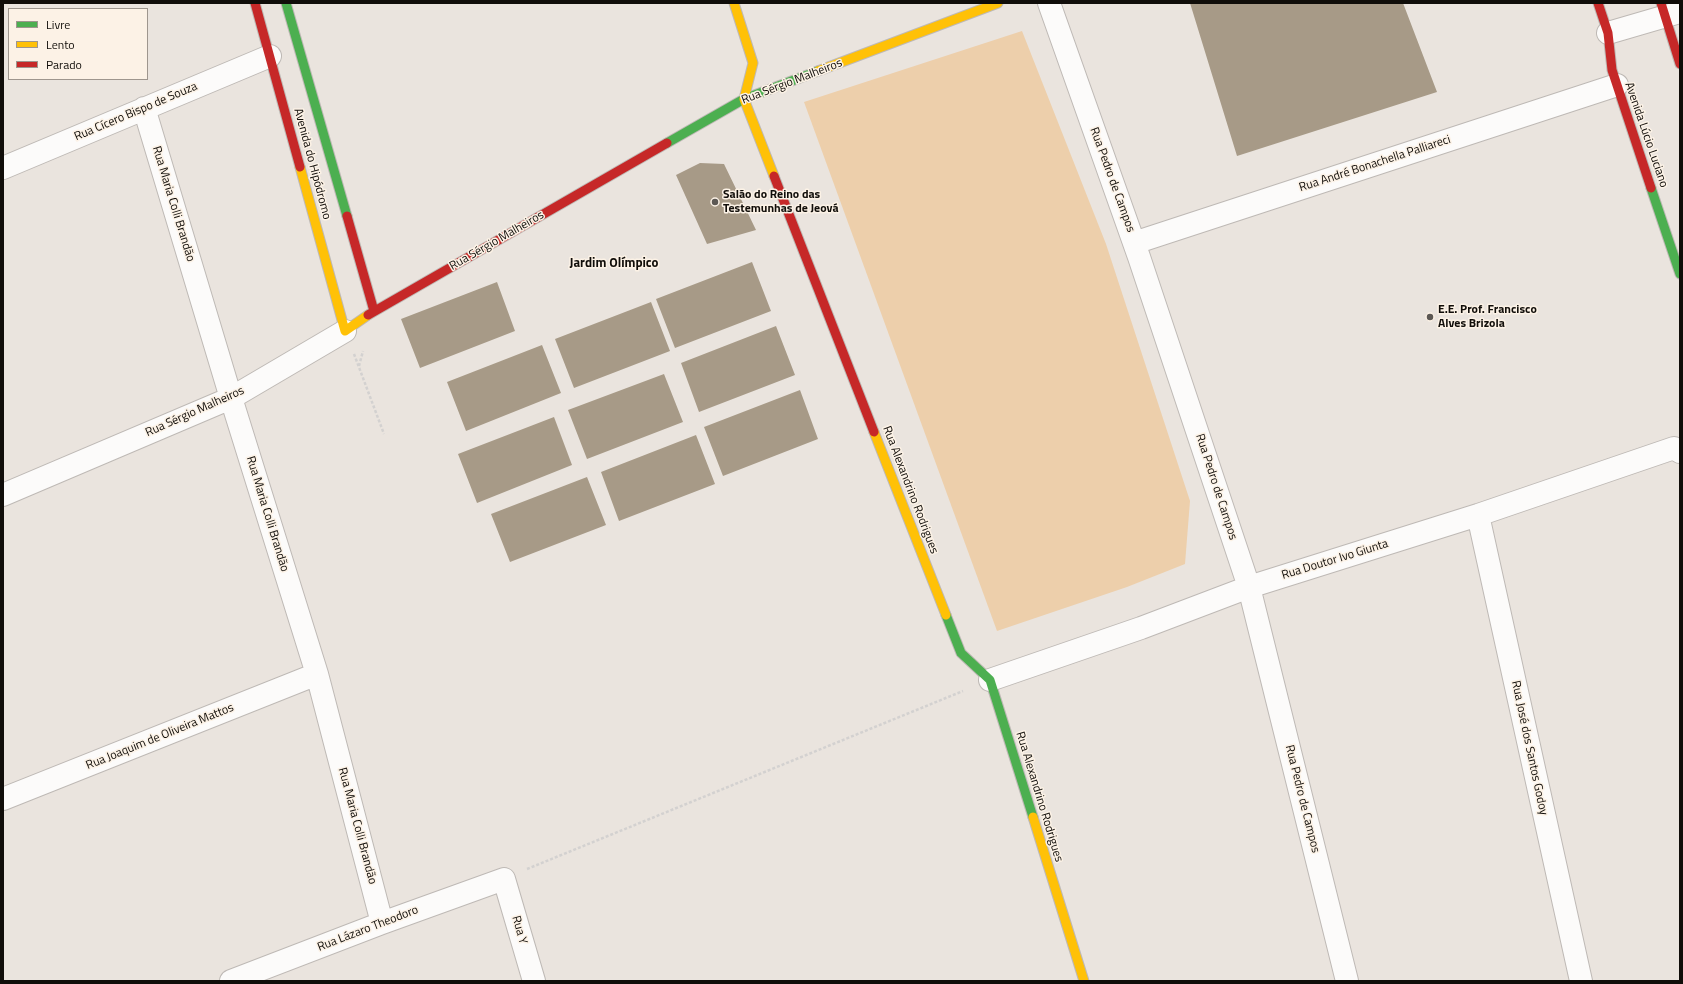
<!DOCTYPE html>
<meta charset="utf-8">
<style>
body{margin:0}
#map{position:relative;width:1683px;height:984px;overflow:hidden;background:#eae4de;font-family:"Titillium Web",sans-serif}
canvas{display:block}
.frame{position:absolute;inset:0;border:4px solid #100d09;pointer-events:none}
.legend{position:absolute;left:8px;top:8px;width:140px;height:72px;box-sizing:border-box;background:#fcf2e6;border:1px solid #9e968e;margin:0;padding:5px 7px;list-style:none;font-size:12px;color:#100d09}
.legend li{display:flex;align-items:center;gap:8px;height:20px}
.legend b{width:20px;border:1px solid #9e968e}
</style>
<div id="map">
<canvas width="1683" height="984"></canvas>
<div class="frame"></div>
<ul class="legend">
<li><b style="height:5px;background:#4caf50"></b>Livre</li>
<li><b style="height:5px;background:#ffc107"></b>Lento</li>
<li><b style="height:5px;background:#c62828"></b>Parado</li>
</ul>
</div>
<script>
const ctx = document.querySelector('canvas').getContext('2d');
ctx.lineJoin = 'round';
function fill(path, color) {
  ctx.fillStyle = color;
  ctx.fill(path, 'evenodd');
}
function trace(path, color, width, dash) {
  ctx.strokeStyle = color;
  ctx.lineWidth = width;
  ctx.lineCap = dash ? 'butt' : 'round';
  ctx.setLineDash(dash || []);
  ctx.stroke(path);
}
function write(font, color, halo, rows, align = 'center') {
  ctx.font = font + ' "Titillium Web",sans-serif';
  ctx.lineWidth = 3;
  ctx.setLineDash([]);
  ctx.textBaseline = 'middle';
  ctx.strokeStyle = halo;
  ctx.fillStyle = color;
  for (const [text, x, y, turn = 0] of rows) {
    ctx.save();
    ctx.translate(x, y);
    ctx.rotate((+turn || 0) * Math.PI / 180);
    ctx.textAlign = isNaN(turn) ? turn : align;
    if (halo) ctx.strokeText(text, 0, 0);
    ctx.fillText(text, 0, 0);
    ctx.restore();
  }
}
const green = new Path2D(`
 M1022,31L1106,244L1190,501L1185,564L1127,587L997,631L804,102Z`);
const building = new Path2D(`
 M1190,3H1403L1437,92L1237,156Z
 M700,163L724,164L756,230L707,244L676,175Z
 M752,262L771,311L675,348L656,299Z
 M497,282L515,331L420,368L401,319Z
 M651,302L670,351L574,388L555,339Z
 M776,326L795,375L699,412L681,363Z
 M542,345L561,393L466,431L447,382Z
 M664,374L683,422L587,459L568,410Z
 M800,390L818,439L723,476L704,427Z
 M554,417L572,465L477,503L458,454Z
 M696,435L715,484L619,521L601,472Z
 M587,477L606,525L510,562L491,514Z`);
const path = new Path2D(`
 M354,354L384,434
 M359,366L363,351
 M527,869L963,691`);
const street = new Path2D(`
 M1049,3L1139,257L1249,587L1347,981
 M1608,33L1680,12
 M144,108L231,398L317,674L382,923
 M3,168L270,56
 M1134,243L1617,85
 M3,495L231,398L345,331
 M1478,515L1581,981
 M990,680L1141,628L1249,587L1478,515L1674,448L1680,452
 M3,799L317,674
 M231,981L382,923L504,879L534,981`);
const fast = new Path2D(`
 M286,3L347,216
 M667,143L744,99L818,71
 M1651,188L1680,274
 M946,615L961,653L990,680L1033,817`);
const slow = new Path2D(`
 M734,3L753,63L744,99L774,176
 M818,71L998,3
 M300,167L345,331L368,315
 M874,432L946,615
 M1033,817L1084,981`);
const jam = new Path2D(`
 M255,3L300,167
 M1598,3L1608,33L1612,70L1651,188
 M1661,3L1680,64
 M774,176L874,432
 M347,216L374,311
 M368,315L667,143`);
const markers = [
 [715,202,4,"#5c5854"],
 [1430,317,4,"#5c5854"]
];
const streetNames = [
 ["Rua Sérgio Malheiros",792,82,-21],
 ["Rua Cícero Bispo de Souza",136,112,-23],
 ["Avenida Lúcio Luciano",1646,135,71],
 ["Avenida do Hipódromo",312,164,75],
 ["Rua André Bonachella Palliareci",1375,164,-18],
 ["Rua Pedro de Campos",1112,180,70],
 ["Rua Maria Colli Brandão",173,204,73],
 ["Rua Sérgio Malheiros",497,241,-30],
 ["Rua Sérgio Malheiros",195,412,-24],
 ["Rua Pedro de Campos",1216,487,72],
 ["Rua Alexandrino Rodrigues",910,490,69],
 ["Rua Maria Colli Brandão",267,514,73],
 ["Rua Doutor Ivo Giunta",1335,560,-17],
 ["Rua Joaquim de Oliveira Mattos",160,737,-22],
 ["Rua José dos Santos Godoy",1529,748,78],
 ["Rua Alexandrino Rodrigues",1039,797,73],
 ["Rua Pedro de Campos",1302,799,76],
 ["Rua Maria Colli Brandão",357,826,75],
 ["Rua Lázaro Theodoro",368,929,-21],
 ["Rua Y",519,930,74]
];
const poiNames = [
 ["Salão do Reino das",723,195],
 ["Testemunhas de Jeová",723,209],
 ["E.E. Prof. Francisco",1438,310],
 ["Alves Brizola",1438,324]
];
const neighbourhoodNames = [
 ["Jardim Olímpico",614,264]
];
fill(green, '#edcfab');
fill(building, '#a79a87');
trace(street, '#beb9b5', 24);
trace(fast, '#beb9b5', 11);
trace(slow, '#beb9b5', 11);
trace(jam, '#beb9b5', 11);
trace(path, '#d3d1d0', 2.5, [3, 2]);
trace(street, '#fcfbfa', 22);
trace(fast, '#4caf50', 9);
trace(slow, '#ffc107', 9);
trace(jam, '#c62828', 9);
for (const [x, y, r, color] of markers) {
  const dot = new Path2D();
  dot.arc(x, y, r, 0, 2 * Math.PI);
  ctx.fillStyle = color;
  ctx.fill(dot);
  trace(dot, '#fcf2e6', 1.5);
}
write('12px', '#100d09', '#fcf2e6', streetNames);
write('bold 12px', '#100d09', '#fcf2e6', poiNames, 'left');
write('bold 13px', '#100d09', '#fcf2e6', neighbourhoodNames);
</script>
